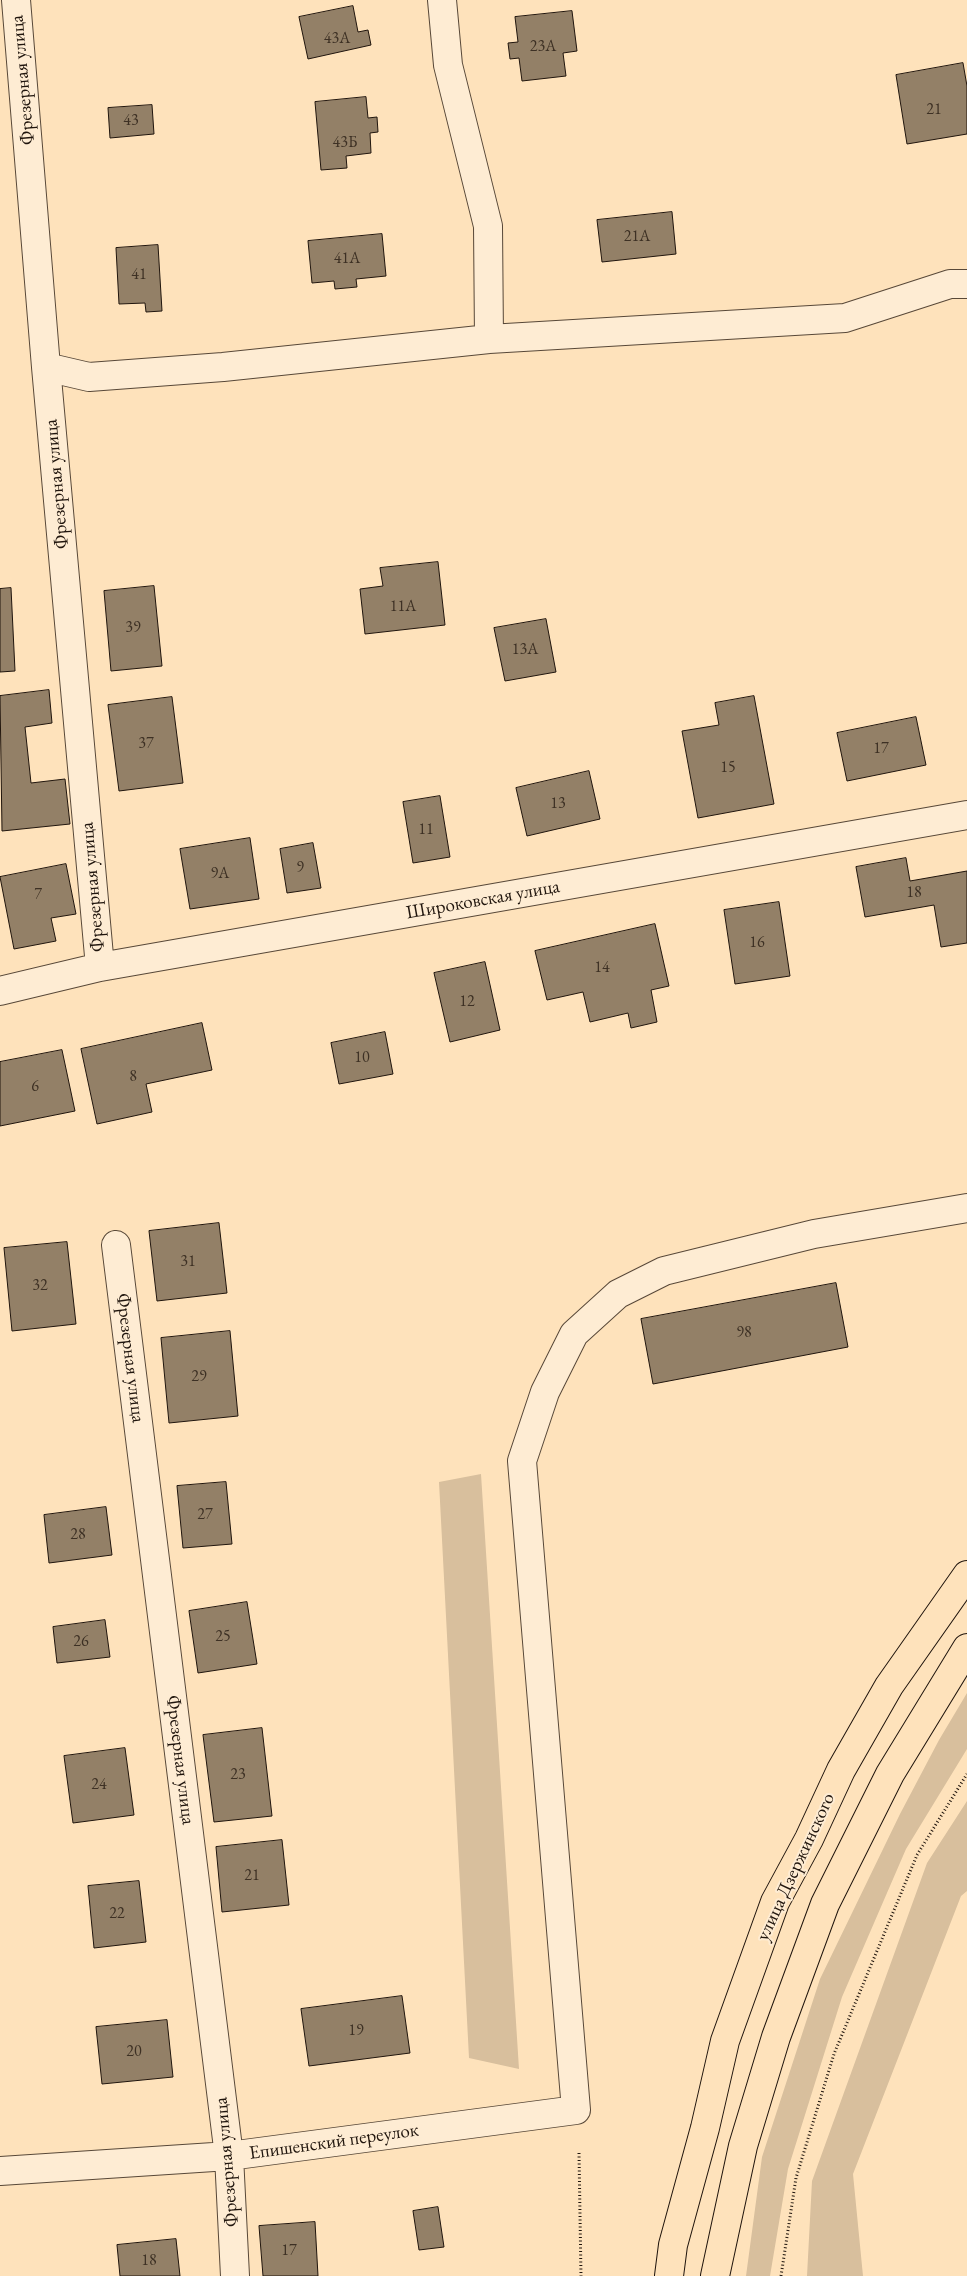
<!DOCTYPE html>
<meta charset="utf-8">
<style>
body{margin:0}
canvas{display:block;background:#fee2bb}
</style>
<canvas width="967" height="2276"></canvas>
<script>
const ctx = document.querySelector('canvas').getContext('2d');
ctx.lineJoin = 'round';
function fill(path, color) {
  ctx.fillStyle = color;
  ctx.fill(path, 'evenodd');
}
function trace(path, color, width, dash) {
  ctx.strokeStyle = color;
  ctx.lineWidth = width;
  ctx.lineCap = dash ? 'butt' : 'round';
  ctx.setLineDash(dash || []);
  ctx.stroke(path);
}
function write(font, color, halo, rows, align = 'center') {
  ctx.font = font + ' "EB Garamond",serif';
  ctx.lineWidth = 4;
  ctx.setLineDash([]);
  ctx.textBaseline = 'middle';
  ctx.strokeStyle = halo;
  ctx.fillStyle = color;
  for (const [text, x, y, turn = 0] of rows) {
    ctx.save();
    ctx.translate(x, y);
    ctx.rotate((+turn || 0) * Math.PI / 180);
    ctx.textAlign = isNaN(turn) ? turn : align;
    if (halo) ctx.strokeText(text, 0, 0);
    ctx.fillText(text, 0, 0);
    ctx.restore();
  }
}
const green = new Path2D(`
 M481,1474L519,2069L469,2058L439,1482Z
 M967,1693V1749L906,1849L842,1997L788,2169L770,2276H746L762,2157L820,1979L900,1814L939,1740Z
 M967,1801V1891L961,1896L853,2174L863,2276H807L812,2181L927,1863Z`);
const building = new Path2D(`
 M353,6L358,32L368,30L371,45L308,59L299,17Z
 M572,11L577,51L563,53L566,76L522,81L519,58L510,59L508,43L518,42L515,17Z
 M963,63L967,86V134L907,144L896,75Z
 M366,97L368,118L377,117L378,132L370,133L371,153L346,156L347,168L321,170L315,102Z
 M152,105L154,134L110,138L108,108Z
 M672,212L676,254L602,262L597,220Z
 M382,234L386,276L356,279L357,287L335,289L334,281L312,283L308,241Z
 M158,245L162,311L146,312L145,303L119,304L116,248Z
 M438,562L445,625L365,634L360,589L383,586L380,568Z
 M154,586L162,666L111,671L104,591Z
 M11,588L15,671L0,672V589Z
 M546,619L556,672L505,681L494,628Z
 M49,690L52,723L25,727L31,783L65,779L70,824L2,831L0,696Z
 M754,696L774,804L698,818L682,731L719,725L715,703Z
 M172,697L183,783L119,791L108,705Z
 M916,717L926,765L847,781L837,733Z
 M589,771L600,819L527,836L516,788Z
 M440,796L450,857L413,863L403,802Z
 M250,838L259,899L190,909L180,849Z
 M313,843L321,888L287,893L280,849Z
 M906,858L910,881L967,871V943L941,947L934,905L865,917L856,867Z
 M66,864L76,914L51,918L56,941L14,949L0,877Z
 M779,902L790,976L735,984L724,910Z
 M655,924L669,986L651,990L657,1022L631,1028L628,1013L590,1022L583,992L547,1000L535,951Z
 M485,962L500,1030L450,1042L434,973Z
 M202,1023L212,1070L146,1084L152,1112L97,1124L81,1049Z
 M385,1032L393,1074L339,1084L331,1043Z
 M62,1050L75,1111L0,1126V1062Z
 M219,1223L227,1293L157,1301L149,1231Z
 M67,1242L76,1324L12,1331L4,1248Z
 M836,1283L848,1347L653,1384L641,1319Z
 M230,1331L238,1416L169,1423L161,1338Z
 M226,1482L232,1544L183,1548L177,1486Z
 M106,1507L112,1555L49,1563L44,1515Z
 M247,1602L257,1664L198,1673L189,1611Z
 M105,1620L110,1657L57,1663L53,1627Z
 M262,1728L272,1816L214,1822L203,1735Z
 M125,1748L134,1815L73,1823L64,1756Z
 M282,1840L289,1905L222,1912L216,1847Z
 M139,1881L146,1942L94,1948L88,1886Z
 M402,1996L410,2053L309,2066L301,2009Z
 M167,2020L173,2077L102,2084L96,2027Z
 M438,2207L444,2247L419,2250L413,2211Z
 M315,2222L318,2276H263L259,2226Z
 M176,2239L180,2276H120L117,2245Z`);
const path = new Path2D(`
 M579,2153L581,2276
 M781,2276L796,2178L834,2054L917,1855L967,1774`);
const minor = new Path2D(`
 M16,0L46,367L100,967
 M442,0L448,65L488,226L489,339
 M46,367L89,377L223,367L489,339L845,318L950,284H967
 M0,991L100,967L967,815
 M116,1245L229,2156L235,2276
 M0,2171L229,2156L576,2110L522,1461L545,1392L574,1334L618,1294L664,1271L814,1234L967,1208`);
const highway = new Path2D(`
 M669,2276L673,2245L705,2128L725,2041L775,1902L809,1839L841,1770L889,1686L967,1575
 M715,2276L743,2146L776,2037L825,1904L890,1774L967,1648`);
const numberNames = [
 ["43А",337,39],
 ["23А",543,47],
 ["21",934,110],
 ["43",131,121],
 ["43Б",345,143],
 ["21А",637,237],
 ["41А",347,259],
 ["41",139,275],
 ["11А",403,607],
 ["39",133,628],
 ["13А",525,650],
 ["37",146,744],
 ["17",881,749],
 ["15",728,768],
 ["13",558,804],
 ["11",426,830],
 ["9",300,868],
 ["9А",220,874],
 ["18",914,893],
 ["7",38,895],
 ["16",757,943],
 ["14",602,968],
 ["12",467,1002],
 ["10",362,1058],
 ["8",133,1077],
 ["6",35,1087],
 ["31",188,1262],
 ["32",40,1286],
 ["98",744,1333],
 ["29",199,1377],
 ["27",205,1515],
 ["28",78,1535],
 ["25",223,1637],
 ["26",81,1642],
 ["23",238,1775],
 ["24",99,1785],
 ["21",252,1876],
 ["22",117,1914],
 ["19",356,2031],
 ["20",134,2052],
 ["17",289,2251],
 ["18",149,2261]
];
const streetNames = [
 ["Фрезерная улица",23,80,-95],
 ["Фрезерная улица",57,484,-95],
 ["Фрезерная улица",93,887,-95],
 ["Широковская улица",483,900,-10],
 ["Фрезерная улица",130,1358,83],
 ["Фрезерная улица",180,1760,83],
 ["улица Дзержинского",796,1867,-65],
 ["Епишенский переулок",334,2142,-8],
 ["Фрезерная улица",227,2162,-95]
];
fill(green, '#d8bf9d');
fill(building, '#938067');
trace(building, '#20150d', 1);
trace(minor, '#584838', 30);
trace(highway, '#20150d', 30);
trace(path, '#20150d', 3, [1, 2.5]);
trace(minor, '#feecd3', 28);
trace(highway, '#fee2bb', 28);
write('16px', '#3d3024', null, numberNames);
write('19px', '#20150d', '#feecd3', streetNames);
</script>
